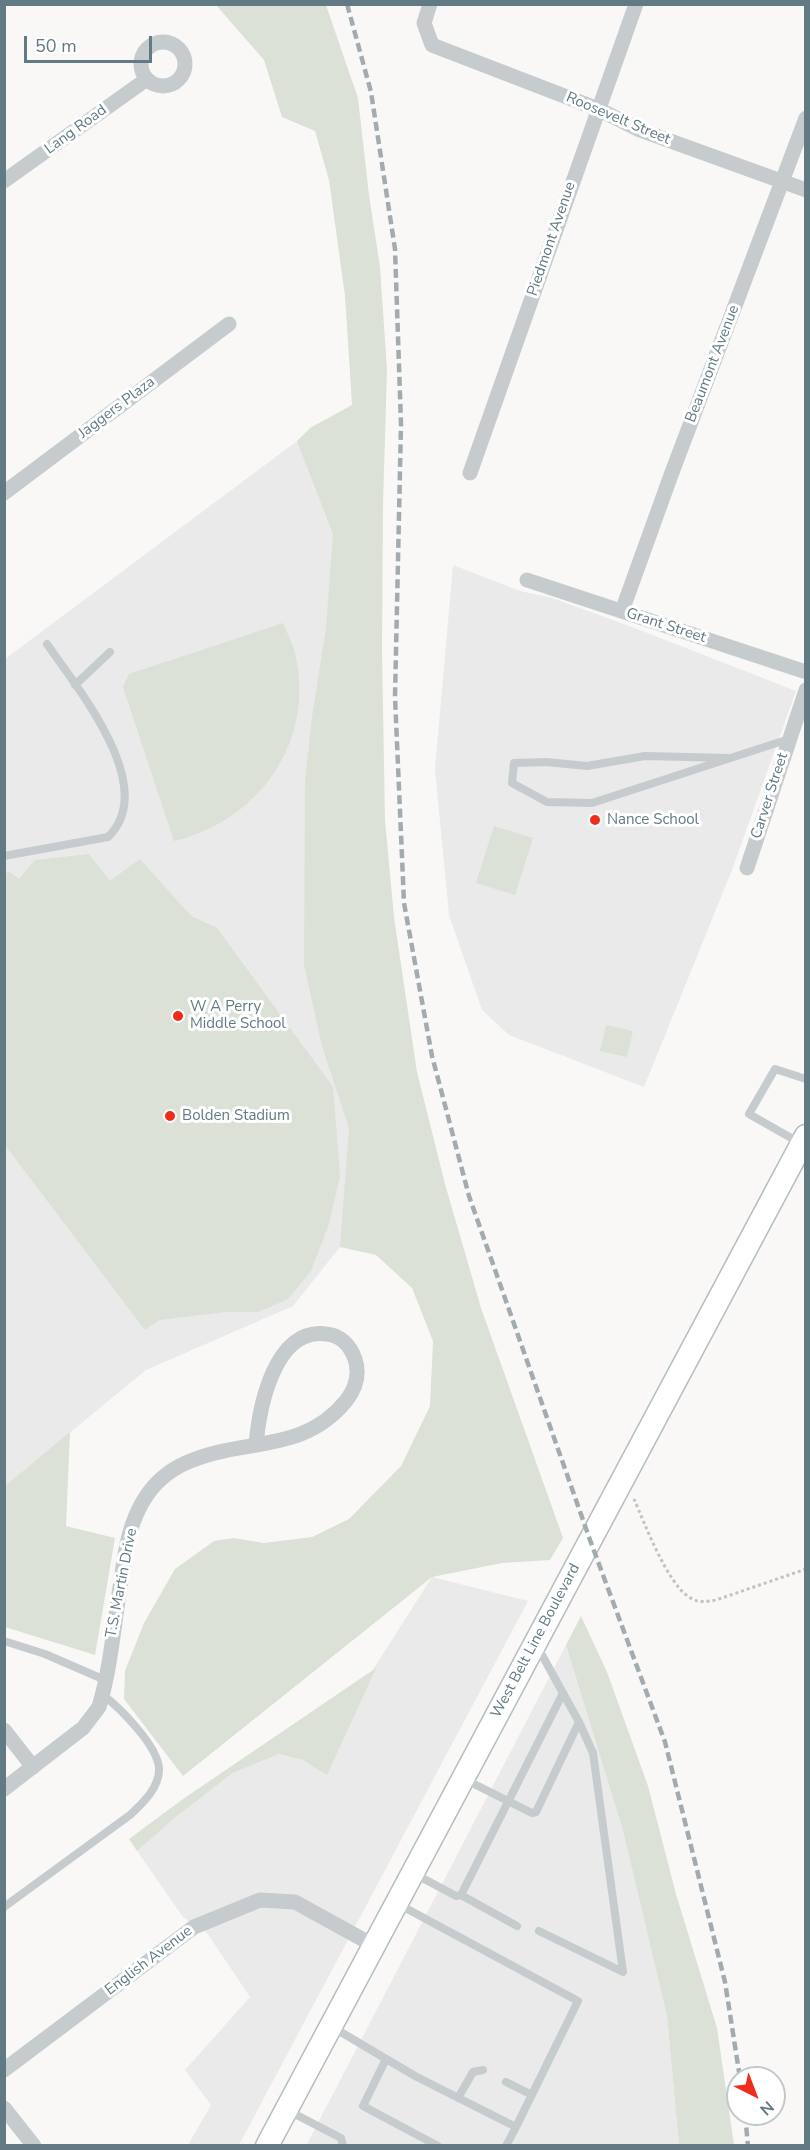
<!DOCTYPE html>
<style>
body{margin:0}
#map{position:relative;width:810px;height:2150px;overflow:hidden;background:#f9f8f6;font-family:"Nunito Sans",sans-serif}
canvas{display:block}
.frame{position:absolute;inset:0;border:6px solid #617a83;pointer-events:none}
.north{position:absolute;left:726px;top:2066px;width:60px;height:60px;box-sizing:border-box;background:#fff;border:2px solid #c0cacd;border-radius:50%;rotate:138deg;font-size:16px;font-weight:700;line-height:24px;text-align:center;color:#617a83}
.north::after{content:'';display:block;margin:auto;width:21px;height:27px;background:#f12c1e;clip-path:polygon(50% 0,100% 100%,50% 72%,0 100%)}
.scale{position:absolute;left:24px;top:36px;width:128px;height:27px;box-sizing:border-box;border:3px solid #617a83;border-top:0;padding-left:8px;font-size:18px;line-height:21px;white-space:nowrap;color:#617a83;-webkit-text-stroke:4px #fff;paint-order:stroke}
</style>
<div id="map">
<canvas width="810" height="2150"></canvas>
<div class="frame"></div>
<div class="north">N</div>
<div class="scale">50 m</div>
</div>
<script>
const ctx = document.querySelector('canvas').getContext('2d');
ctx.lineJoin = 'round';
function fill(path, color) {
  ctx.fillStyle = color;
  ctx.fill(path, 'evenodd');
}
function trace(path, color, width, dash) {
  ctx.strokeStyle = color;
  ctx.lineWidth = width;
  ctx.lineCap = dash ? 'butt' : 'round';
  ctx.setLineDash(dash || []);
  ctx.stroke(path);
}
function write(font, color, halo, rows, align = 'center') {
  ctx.font = font + ' "Nunito Sans",sans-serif';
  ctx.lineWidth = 6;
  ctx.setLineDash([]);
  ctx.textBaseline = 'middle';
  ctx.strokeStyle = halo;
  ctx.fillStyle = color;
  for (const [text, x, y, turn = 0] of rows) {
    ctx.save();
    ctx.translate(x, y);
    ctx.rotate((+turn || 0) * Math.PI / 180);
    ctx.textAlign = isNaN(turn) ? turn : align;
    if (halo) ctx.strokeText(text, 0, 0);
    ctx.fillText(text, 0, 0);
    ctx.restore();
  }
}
const built = new Path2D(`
 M297,441L345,514L361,1088L340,1247L293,1306L146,1370L5,1486V659Z
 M453,565L520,591L552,598L632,627L796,691L732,870L644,1087L509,1035L482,1010L449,915L435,769Z
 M432,1577L528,1601L239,2145H188L211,2105L185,2070L250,1997L207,1933L183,1917L137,1851L176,1817L233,1773L279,1754L303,1760L312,1765Z
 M566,1645L623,1831L667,2016L679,2145L306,2146Z`);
const green = new Path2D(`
 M216,5H326L358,98L369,195L380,267L387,370L383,504L382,651L385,820L394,917L417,1072L445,1184L481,1308L563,1538L550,1560L502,1563L432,1577L183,1776L124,1699L125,1671L144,1623L175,1569L214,1541L234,1538L264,1543L312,1537L349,1519L401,1466L430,1406L433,1341L412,1288L376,1255L340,1247L349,1128L322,1046L304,965L305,781L312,717L326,628L333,534L297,441L310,428L352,405L345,296L329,180L315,131L282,117L264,60Z
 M283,623C287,633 292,643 295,653C316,741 259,821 174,841L123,687L129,674Z
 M494,826L533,838L515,895L476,883Z
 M89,854L110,881L140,859L191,916L217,928L333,1087L340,1176L329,1224L311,1271L288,1299L258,1312H225L159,1320L145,1330L5,1145V876L8,871L19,879L35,860Z
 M606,1025L633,1031L627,1057L600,1051Z
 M70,1432L66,1526L115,1538L95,1655L5,1627V1486Z
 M581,1616L607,1672L648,1786L676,1894L717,2028L734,2145H679L667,2016L623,1831L566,1645Z
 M376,1668L327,1775L303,1760L279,1754L233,1773L176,1817L137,1851L129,1839L183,1799Z`);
const path = new Path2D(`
 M634,1499C645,1524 667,1583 689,1597C697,1603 706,1602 716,1600L806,1569`);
const lane = new Path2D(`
 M75,685L110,652
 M729,758L645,756L587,766L546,762L514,763L512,783L547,802L592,803L789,739
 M4,856L108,837C160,787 77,688 47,644
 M800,1143L749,1114L775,1069L806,1079
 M4,1641L45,1654L105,1680
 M466,1780L532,1813L536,1812L579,1722L537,1646
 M413,1873L456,1896L461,1895L563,1693
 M461,1895L517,1926
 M4,1907L130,1815C143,1803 160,1787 159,1768C157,1745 120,1708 103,1695
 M539,1931L623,1972L593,1753L579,1722
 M334,2028L415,2076L516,2127L578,2001L398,1904
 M386,2059L363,2106L438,2146
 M506,2082L532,2095
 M458,2098L473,2072L483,2070
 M287,2110L341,2138L343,2146
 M506,2146L516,2127`);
const street = new Path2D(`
 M430,4L424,23L432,45L598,109L640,130L806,190
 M141 64a22 22 0 1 1 44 0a22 22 0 1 1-44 0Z
 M4,181L147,79
 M470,473L636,4
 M4,493L229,324
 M527,580L806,672
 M622,611L671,475L806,118
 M747,868L806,690
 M4,1730L33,1767
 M4,1789L83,1728L99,1707C111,1667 114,1623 121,1581C125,1551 129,1521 147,1495C158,1479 174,1467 193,1460C248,1438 303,1453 346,1401C356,1388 360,1374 355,1359C350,1345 340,1335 326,1334C274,1327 259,1409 256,1445
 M4,2070L194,1927L260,1900L295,1902L373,1945
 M4,2108L34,2146`);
const primary = new Path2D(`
 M267,2146L806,1136`);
const rail = new Path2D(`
 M347,4L371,92L395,249L401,424L395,697L404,903L432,1056L469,1196L590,1540L665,1742L725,1982L740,2078
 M745,2114L748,2146`);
const markers = [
 [595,820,6,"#f12c1e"],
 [178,1016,6,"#f12c1e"],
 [170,1116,6,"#f12c1e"]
];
const streetNames = [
 ["Roosevelt Street",618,119,23],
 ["Lang Road",76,130,-36],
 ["Piedmont Avenue",552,239,-71],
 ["Beaumont Avenue",713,364,-69],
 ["Jaggers Plaza",117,408,-37],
 ["Grant Street",666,626,18],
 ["Carver Street",770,796,-72],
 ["T.S. Martin Drive",122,1583,-79],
 ["West Belt Line Boulevard",536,1641,-62],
 ["English Avenue",149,1961,-37]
];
const poiNames = [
 ["Nance School",607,820],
 ["W A Perry",190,1007],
 ["Middle School",190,1024],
 ["Bolden Stadium",182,1116]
];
fill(built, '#e9eae9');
fill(green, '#dbe1d6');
trace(primary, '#b6bdc0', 25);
trace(path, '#bfc3c4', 3, [3, 3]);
trace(lane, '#c6cbce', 8);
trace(street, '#c6cbce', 15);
trace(primary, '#fff', 22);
trace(rail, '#a2acb0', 4.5, [9, 4.5]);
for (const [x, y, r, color] of markers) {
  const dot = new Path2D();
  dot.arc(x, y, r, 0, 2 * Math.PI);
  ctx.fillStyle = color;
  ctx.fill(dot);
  trace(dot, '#fff', 2);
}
write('15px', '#617a83', '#fff', streetNames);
write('15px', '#617a83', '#fff', poiNames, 'left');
</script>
